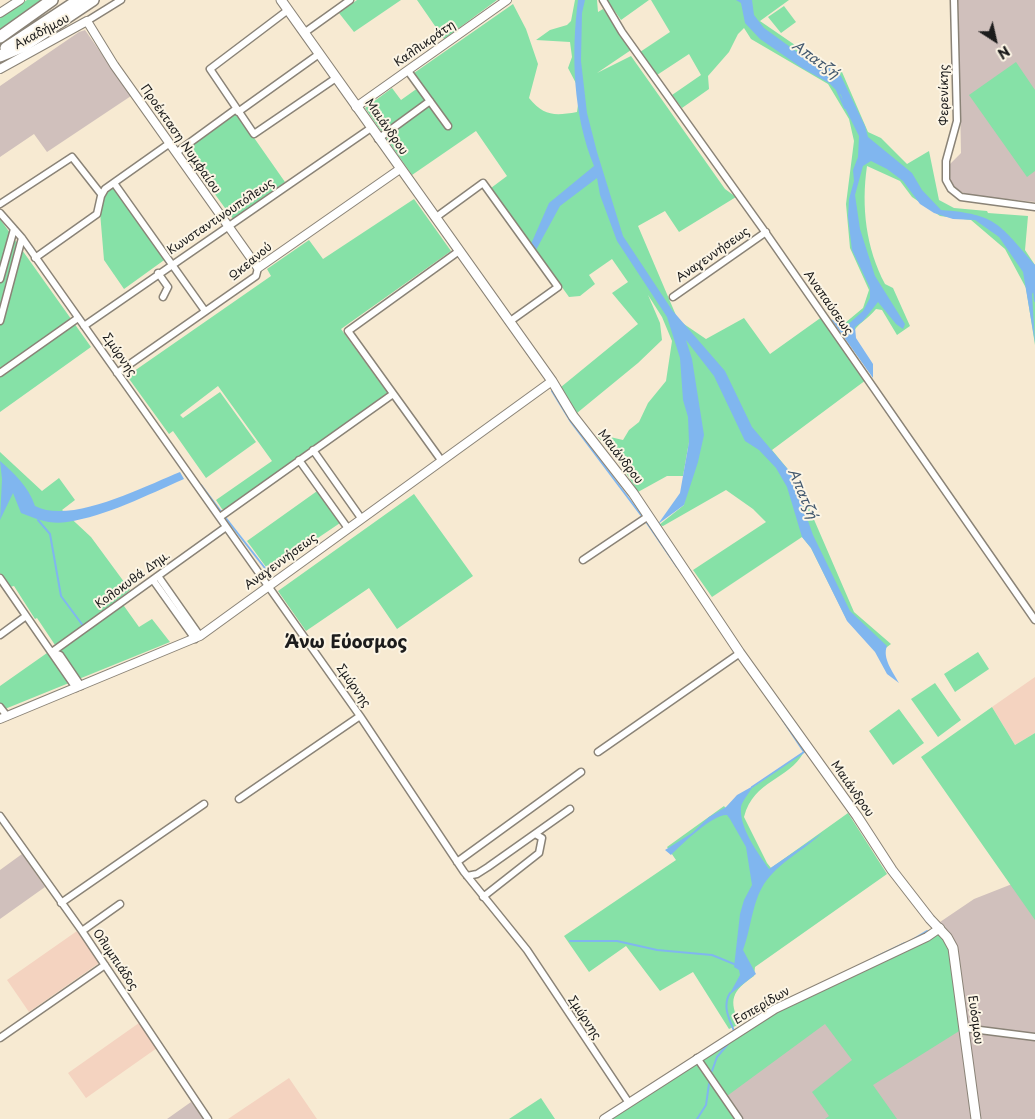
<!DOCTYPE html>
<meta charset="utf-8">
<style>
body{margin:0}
#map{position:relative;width:1035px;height:1119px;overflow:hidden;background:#f7ead2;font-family:"Playpen Sans",sans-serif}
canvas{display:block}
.north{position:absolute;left:970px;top:15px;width:50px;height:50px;-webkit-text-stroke:4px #fcf5e5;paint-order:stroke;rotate:145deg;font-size:14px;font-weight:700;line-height:20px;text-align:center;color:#1c1c1c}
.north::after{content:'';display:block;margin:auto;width:18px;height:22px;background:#1c1c1c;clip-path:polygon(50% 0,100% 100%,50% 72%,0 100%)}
</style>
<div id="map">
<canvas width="1035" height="1119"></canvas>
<div class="north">N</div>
</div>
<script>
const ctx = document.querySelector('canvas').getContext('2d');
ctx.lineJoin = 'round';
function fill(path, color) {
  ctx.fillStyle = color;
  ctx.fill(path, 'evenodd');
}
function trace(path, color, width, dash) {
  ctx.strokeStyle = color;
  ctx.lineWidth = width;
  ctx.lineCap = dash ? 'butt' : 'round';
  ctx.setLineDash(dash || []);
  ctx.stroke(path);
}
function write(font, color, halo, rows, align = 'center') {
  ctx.font = font + ' "Playpen Sans",sans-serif';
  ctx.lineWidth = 4;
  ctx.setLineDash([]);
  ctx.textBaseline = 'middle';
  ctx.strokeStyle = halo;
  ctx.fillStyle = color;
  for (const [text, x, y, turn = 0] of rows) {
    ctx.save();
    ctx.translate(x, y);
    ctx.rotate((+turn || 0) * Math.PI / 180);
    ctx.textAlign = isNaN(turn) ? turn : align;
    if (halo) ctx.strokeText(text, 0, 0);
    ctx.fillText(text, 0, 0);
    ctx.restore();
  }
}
const built = new Path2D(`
 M1035,677V733L1015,745L992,707Z
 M77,931L99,963L29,1012L7,980Z
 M139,1023L157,1048L86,1098L68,1073Z
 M289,1078L317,1119H228Z`);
const industrial = new Path2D(`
 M958,0H1035V202L968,195L954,188L948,174L950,164L961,153Z
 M85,30L131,96L47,152L34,134L0,157V86L79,32Z
 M22,854L45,887L0,919V870Z
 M1035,875V1119H611L787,1004L945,929L940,922L974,899Z
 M191,1102L204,1119H167Z`);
const green = new Path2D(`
 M27,0H43L0,29V17Z
 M357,0H401L354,32L339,13Z
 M417,0H497L444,39Z
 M575,0H597L598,12L603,9L631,50L597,73L631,56L725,189L736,197L679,232L665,211L638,226L678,320L706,339L744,318L770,354L826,314L870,377L772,450L791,473L809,508L854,612L891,644L883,650L847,620L811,548L802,537L712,597L693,570L766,522L753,509L726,490L663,526L659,525L684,505L689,442L683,476H667L638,492L614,454L596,435L603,441L610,437L623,440L629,430L639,422L648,403L666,381L672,341L662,317L648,295L660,323L662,340L638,363L577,413L561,387L638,324L612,293L628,282L612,259L589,275L595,284L580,296L569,297L491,188L507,176L476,131L412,175L365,108L392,88L401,100L422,85L414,73L513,4L526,29L538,64L529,98C544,116 554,116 577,112L580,91L568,68L572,57L570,42L536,40L550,30L567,25L571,21Z
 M607,0H649L621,20Z
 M651,0H789L760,21L811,56L842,72L868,132L881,138L907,164L929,151L939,200L954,208L987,211L988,213L1028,216L1025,250L1035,265V345L1026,288L1005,249L971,220L940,216L912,197L900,181L867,166C861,207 866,248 885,284L893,288L910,326L897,335L882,310L876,309C868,319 857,324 852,334L842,330L845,323L863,308L869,290L850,248L846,204L854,141L849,119L828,84L751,39L744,28L738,34L729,52L708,76L709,89L682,108L672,95L701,75L689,54L657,75L640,52L670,32Z
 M784,6L796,22L781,33L768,17Z
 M1016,62L1035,90V171L1027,177L969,95Z
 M236,112L285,182L233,219L182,149Z
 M116,185L167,258L124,289L104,260L100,212L105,193Z
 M414,199L451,251L341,329L389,395L226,510L222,509L216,500L272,461L218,386L180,415L183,418L220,392L256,442L206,478L173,431L169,434L127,376L271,276L267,269L309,240L323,259Z
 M0,219L91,347L0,412Z
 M0,452L42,491L59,478L75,500L62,510L91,537L130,590L119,599L139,627L152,619L170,642L0,711V686L47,653L51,658L59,651L37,618L35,619L14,586L10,587L0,573Z
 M320,489L343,521L269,571L247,541Z
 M414,494L473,576L397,629L369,588L306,631L278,591Z
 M978,652L989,669L955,692L944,674Z
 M935,683L961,720L938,737L911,699Z
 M992,707L1015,745L1035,733V920L921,757Z
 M899,709L924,743L893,765L869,731Z
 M804,752C788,781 754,779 744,817L767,863L771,868L848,813L887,874L755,967L754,976C732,991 728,1000 740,1024L729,1029L693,972L660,991L626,946L589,972L564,936L676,860L667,847L724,806L730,814L734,800Z
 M940,933L953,948L964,1028L873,1085L897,1119H825L829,1116L812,1092L852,1060L825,1024L727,1096L702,1060L776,1011Z
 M697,1064L738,1119H611Z
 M541,1098L555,1119H509Z`);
const water = new Path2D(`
 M578,0H585L582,13L581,61L587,113L597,152L623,236L672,310L725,371L752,427L791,473L813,535L850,611L887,646C882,658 893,672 899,683L887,674L875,652L847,621L811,548L802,537L787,487L776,468L759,450L745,441L714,376L686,340L692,359L704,435L698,462L684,505L658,524L680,493L689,442L688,417L683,400L680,358L667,317L617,241L600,195L597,178L560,206L536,250L531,244L549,203L594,166C573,115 571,54 578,0Z
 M736,0H752L754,15L764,28L804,57L832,68L841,76L865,126L868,137L912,173L922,190L941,210C997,214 1000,225 1035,265V290L1032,294L1035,343L1023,272L999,237L975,220L953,219L934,213L920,204L903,181L887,169L871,161L863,166L855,195L860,229L875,276L905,324L903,329L896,324L878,302L863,321L855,327L856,338L873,364V378L831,319L845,327L863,311L870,298V288L852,250L848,217L849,199L854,181L853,170L858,157L859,136L845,108L841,95L829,83L802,68L760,39L745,23L741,3Z
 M0,461C15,474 28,486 35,506C71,525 145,486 180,472L184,479C147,495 107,516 67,522C51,525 36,519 21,513L13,493L0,520L2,479Z
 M753,786C750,792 742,801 741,807C739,828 758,853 769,869L822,833C804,850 778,863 764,884C752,903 751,929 743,950L756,974L729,995L740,975L739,970L734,967L740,914L744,900L752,885L746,847L730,819L727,815C713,814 682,844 671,855L665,850L692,833L709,817L726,807L737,795Z`);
const stream = new Path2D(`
 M837,90L845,108
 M1034,290L1035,301
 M552,391L571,422L641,515
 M201,485L222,513
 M225,517L268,572
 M38,520L50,534L61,596L84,627
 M647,523L677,567
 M752,787L804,752L782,719
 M912,940L927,931
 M570,941H617L657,950L712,955L734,964
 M874,958L905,943
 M730,993C722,1006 729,1019 735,1033
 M712,1071L717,1057L728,1044
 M697,1119L706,1105L709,1084`);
const minor = new Path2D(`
 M603,0L622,32L768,236L1035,620
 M954,0L957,121L946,161V180L951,189L961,197L1035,207
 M288,10L210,69L254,134L336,78
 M87,21L121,0
 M304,33L350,0
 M408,71L448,126
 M238,112L319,54
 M378,139L430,101
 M177,152L236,109
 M114,183L205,311
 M0,204L72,157L101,194
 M0,213L22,238L360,716L464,872L527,950L629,1103
 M435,218L483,183L558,287L509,322
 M35,258L97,214L101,196L105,189L170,143
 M158,273L168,287L163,297
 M0,279L14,229
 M673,297L766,232
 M0,321L22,238
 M84,326L371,128
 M0,373L78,318
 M117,373L256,276L258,268
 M313,450L361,518
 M299,460L347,527
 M441,460L348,331L459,251
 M220,517L393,394
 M583,560L647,517
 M158,576L200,636
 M0,578L76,688
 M153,580L195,639
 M0,635L26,616
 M52,652L226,527
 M52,652L60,655L81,686
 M0,707L7,716
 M598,752L740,653
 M239,799L360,716
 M0,816L82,931L208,1119
 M457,862L581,772
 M467,876L477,874L488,867L570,809
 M483,897L539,853L542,838L535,834
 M61,903L204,804
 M82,931L120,904
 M964,1028L1035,1037
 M0,1038L105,965
 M697,1058L739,1119`);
const tertiary = new Path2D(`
 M0,13L20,0
 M0,69L87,21L114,65L258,268L400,169
 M356,107L507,0
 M0,719L200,636L552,381
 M604,1119L775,1009L927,937L940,928`);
const secondary = new Path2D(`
 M281,0L552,381L573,416L633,493L740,653L857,816L892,870L930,919L947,937L953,948L976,1119`);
const trunk = new Path2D(`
 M0,37L52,0
 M6,48L79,0
 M0,56L24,46L93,0`);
const streetNames = [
 ["Ακαδήμου",42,32,-28],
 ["Καλλικράτη",425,44,-35],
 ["Φερενίκης",945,95,-90],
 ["Μαιάνδρου",386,127,55],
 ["Προέκταση Νυμφαίου",180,139,55],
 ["Κωνσταντινουπόλεως",221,217,-34],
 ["Αναγεννήσεως",713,255,-35],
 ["Ωκεανού",251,262,-40],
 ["Αναπαύσεως",828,303,55],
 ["Σμύρνης",119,355,55],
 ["Μαιάνδρου",620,457,52],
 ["Αναγεννήσεως",281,562,-36],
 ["Κολοκυθά Δημ.",133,580,-36],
 ["Σμύρνης",353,686,55],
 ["Μαιάνδρου",852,789,55],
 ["Ολυμπιάδος",115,960,56],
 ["Εσπερίδων",762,1006,-30],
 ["Σμύρνης",584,1018,56],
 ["Ευόσμου",975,1020,82]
];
const waterNames = [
 ["Απατζή",815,60,36],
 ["Απατζή",802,494,67]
];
const districtNames = [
 ["Άνω Εύοσμος",346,643]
];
fill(built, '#f4d3c0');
fill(industrial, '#d0c0bc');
fill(green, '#86e1a7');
fill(water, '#80b6ef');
trace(stream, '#80b6ef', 2);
trace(minor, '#8a8377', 9);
trace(tertiary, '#8a8377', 10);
trace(secondary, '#8a8377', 11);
trace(trunk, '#8a8377', 14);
trace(minor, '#fff', 6);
trace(tertiary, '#fff', 8);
trace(secondary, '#fff', 9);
trace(trunk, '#fff', 11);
write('12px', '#1c1c1c', '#fcf5e5', streetNames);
write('italic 14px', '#445a70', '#fcf5e5', waterNames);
write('bold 18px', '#1c1c1c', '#fcf5e5', districtNames);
</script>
